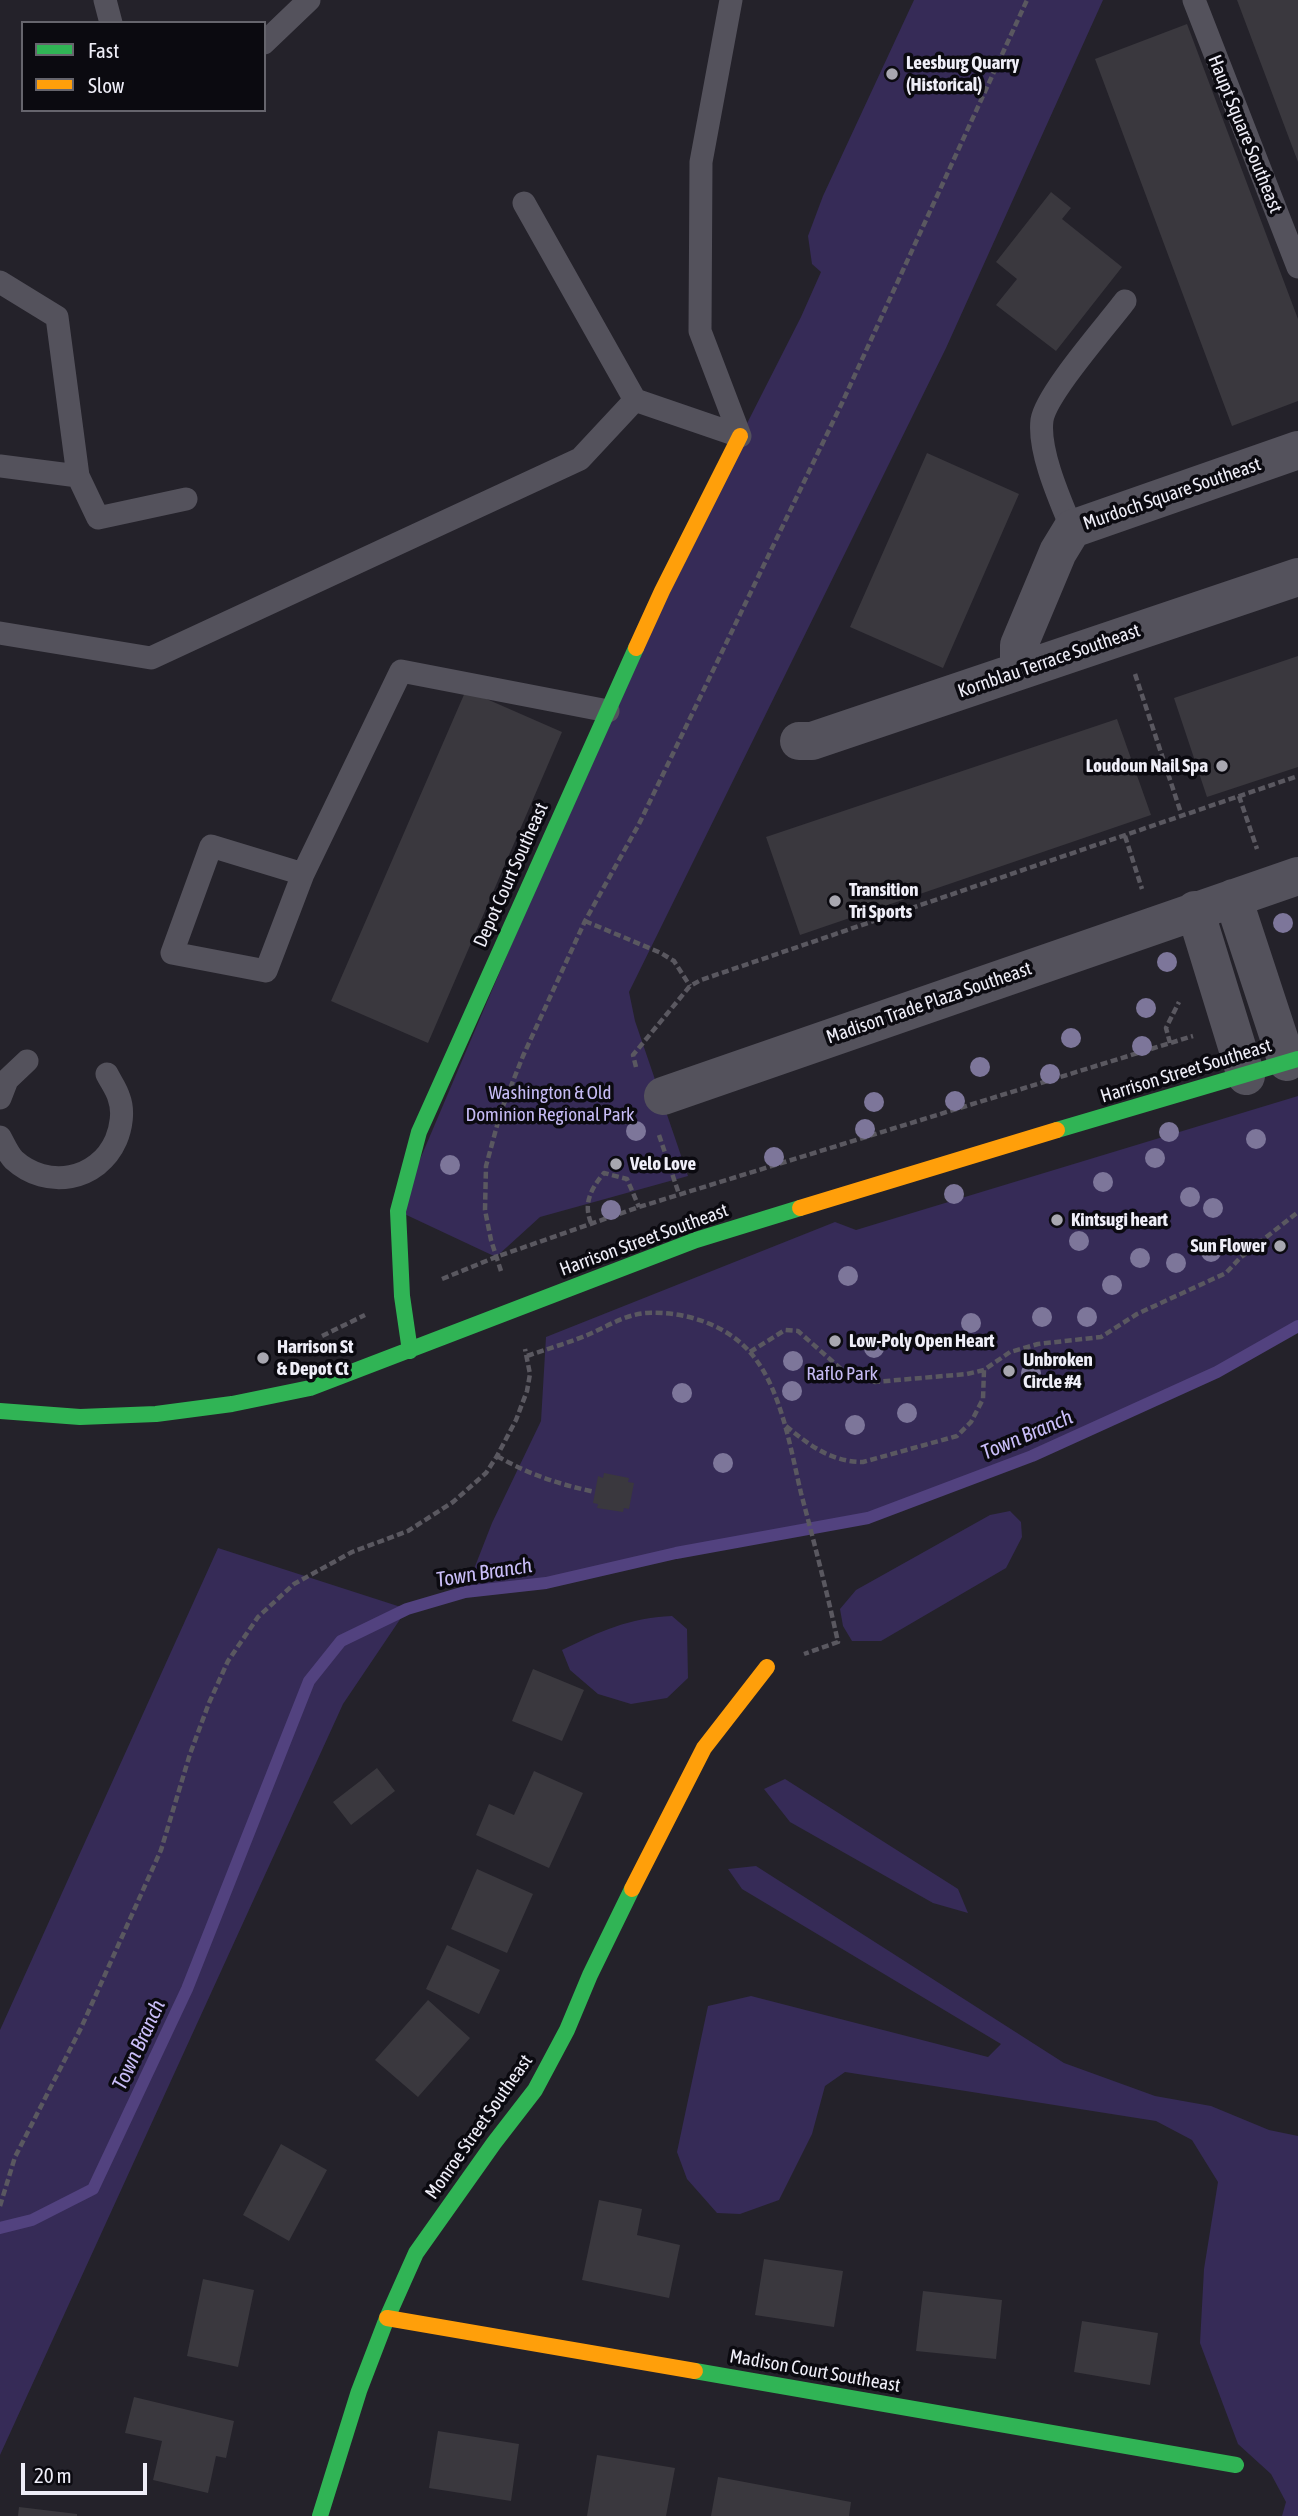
<!DOCTYPE html>
<style>
body{margin:0}
#map{position:relative;width:1298px;height:2516px;overflow:hidden;background:#24222a;font-family:"Asap Condensed",sans-serif}
canvas{display:block}
.legend{position:absolute;left:21px;top:21px;width:245px;height:91px;box-sizing:border-box;background:#0b0a10;border:2px solid #66656d;margin:0;padding:9px 12px;list-style:none;font-size:21px;color:#efeef8}
.legend li{display:flex;align-items:center;gap:14px;height:35px}
.legend b{width:35px;border:2px solid #66656d}
.scale{position:absolute;left:21px;top:2463px;width:126px;height:32px;box-sizing:border-box;border:4px solid #efeef8;border-top:0;padding-left:9px;font-size:21px;line-height:24px;white-space:nowrap;color:#efeef8;-webkit-text-stroke:5px #0b0a10;paint-order:stroke}
</style>
<div id="map">
<canvas width="1298" height="2516"></canvas>
<ul class="legend">
<li><b style="height:9px;background:#30b455"></b>Fast</li>
<li><b style="height:9px;background:#ff9f0a"></b>Slow</li>
</ul>
<div class="scale">20 m</div>
</div>
<script>
const ctx = document.querySelector('canvas').getContext('2d');
ctx.lineJoin = 'round';
function fill(path, color) {
  ctx.fillStyle = color;
  ctx.fill(path, 'evenodd');
}
function trace(path, color, width, dash) {
  ctx.strokeStyle = color;
  ctx.lineWidth = width;
  ctx.lineCap = dash ? 'butt' : 'round';
  ctx.setLineDash(dash || []);
  ctx.stroke(path);
}
function write(font, color, halo, rows, align = 'center') {
  ctx.font = font + ' "Asap Condensed",sans-serif';
  ctx.lineWidth = 7;
  ctx.setLineDash([]);
  ctx.textBaseline = 'middle';
  ctx.strokeStyle = halo;
  ctx.fillStyle = color;
  for (const [text, x, y, turn = 0] of rows) {
    ctx.save();
    ctx.translate(x, y);
    ctx.rotate((+turn || 0) * Math.PI / 180);
    ctx.textAlign = isNaN(turn) ? turn : align;
    if (halo) ctx.strokeText(text, 0, 0);
    ctx.fillText(text, 0, 0);
    ctx.restore();
  }
}
const green = new Path2D(`
 M914,0H1103L946,348L629,992L635,1021L688,1176L540,1217L496,1257L398,1211L662,591L801,317L821,272L812,264L808,236L823,196Z
 M1298,1096V1326L1217,1372L1032,1456L868,1518L676,1553L569,1577L465,1592L492,1523L541,1421L546,1337L835,1222L856,1230Z
 M1010,1511L1021,1522L1022,1537L1006,1568L881,1641H852L843,1626L840,1609L856,1590L990,1515Z
 M218,1548L407,1609L343,1704L0,2455V2030Z
 M672,1616L687,1629L688,1678L667,1698L631,1704L598,1694L570,1670L562,1650C601,1631 628,1618 672,1616Z
 M785,1779L958,1889L968,1913L933,1903L790,1822L764,1789Z
 M756,1866L1064,2063L1155,2096L1211,2106L1269,2130L1298,2136V2516H1282L1286,2502L1271,2474L1238,2444L1200,2343L1204,2269L1218,2182L1192,2140L1156,2121L845,2072L825,2086L812,2134L779,2200L740,2214L717,2213L687,2179L677,2152L708,2006L751,1996L988,2057L1001,2044L742,1889L728,1869Z`);
const stream = new Path2D(`
 M0,2228L32,2220L93,2189L187,1989L309,1681L341,1641L407,1609L465,1592L546,1583L676,1553L868,1518L1032,1456L1217,1372L1298,1326`);
const building = new Path2D(`
 M1237,0H1298V162Z
 M1187,24L1298,319V401L1232,426L1095,59Z
 M1051,192L1071,208L1062,219L1122,267L1056,351L996,305L1017,279L996,262Z
 M927,453L1019,494L943,668L850,627Z
 M1298,656V767L1207,797L1174,698Z
 M466,690L562,732L428,1043L331,1001Z
 M1117,719L1151,815L800,935L766,837Z
 M604,1473L629,1478L628,1482L634,1483L629,1509L624,1508L623,1512L597,1508L598,1504L593,1503L598,1476L603,1478Z
 M533,1669L584,1690L562,1741L512,1721Z
 M377,1768L395,1791L351,1825L333,1802Z
 M534,1771L583,1793L549,1868L476,1835L489,1804L514,1815Z
 M477,1869L533,1894L507,1953L451,1929Z
 M447,1945L500,1970L479,2014L426,1989Z
 M428,2000L470,2038L418,2097L375,2060Z
 M281,2144L327,2170L289,2241L243,2215Z
 M599,2200L642,2209L637,2235L680,2245L669,2298L582,2280Z
 M764,2259L843,2271L834,2327L755,2315Z
 M203,2279L254,2290L238,2367L187,2356Z
 M923,2291L1002,2300L996,2359L916,2351Z
 M1082,2321L1158,2333L1150,2385L1074,2372Z
 M134,2397L234,2421L226,2458L216,2456L208,2493L153,2480L162,2441L125,2433Z
 M438,2431L519,2444L511,2501L429,2488Z
 M597,2455L675,2468L666,2516H587Z
 M718,2477L851,2502L849,2516H711Z
 M19,2507L77,2514V2516H18Z`);
const path = new Path2D(`
 M1135,674L1182,816
 M1239,796L1257,849
 M1125,836L1142,889
 M585,921L661,953L674,961L690,986
 M1170,1043L1166,1028L1179,1002
 M636,1067L633,1055L690,986L701,980L1298,776
 M659,1135L679,1194
 M591,1223C583,1203 591,1189 604,1173L627,1179L639,1207
 M501,1271L491,1240L485,1210L486,1166L501,1111L523,1056L585,921L639,824L842,403L1027,0
 M442,1279L496,1257L639,1207L1193,1036
 M322,1336L365,1315
 M750,1352L785,1330L798,1331L849,1376L875,1382L967,1374L984,1370L1010,1352L1038,1344L1101,1337L1137,1314L1226,1273L1240,1258L1298,1212
 M527,1356C544,1350 561,1345 577,1339C601,1331 621,1315 646,1313C682,1311 723,1323 748,1350C781,1385 790,1447 801,1493C814,1542 827,1592 838,1642L804,1654
 M786,1426C809,1445 831,1462 863,1462L957,1436L971,1422L983,1399L984,1370
 M497,1456C530,1475 558,1484 595,1492
 M0,2206L15,2157L81,2028L161,1850L190,1754L209,1703L228,1661L258,1617L294,1584L352,1552L408,1531L453,1502L486,1473L497,1456L516,1420L527,1391L530,1374L525,1349`);
const lane = new Path2D(`
 M105,0L111,23
 M1194,0L1298,267
 M264,43L309,0
 M524,203L635,400L740,436L700,331L701,162L731,0
 M0,282L57,317L78,476L0,466
 M78,476L98,518L186,499
 M1072,529C1060,500 1038,451 1042,420C1046,394 1107,325 1125,301
 M0,633L151,658L580,459L635,400
 M303,874L211,846L172,953L266,971L303,874L401,671L608,711
 M0,1098L7,1080L27,1061
 M0,1137C4,1144 8,1154 14,1160C47,1190 98,1181 116,1140C121,1128 124,1111 119,1098C117,1090 111,1082 107,1074`);
const street = new Path2D(`
 M1019,671V645L1058,552L1072,529L1298,450
 M799,741H812L1298,577
 M1233,898L1287,1062
 M1195,910L1246,1076
 M663,1096L1298,876`);
const fast = new Path2D(`
 M1057,1130L1298,1059
 M410,1351L402,1296L398,1211L419,1132L636,648
 M0,1411L80,1417L156,1414L232,1404L310,1388L696,1240L800,1208
 M695,2371L1236,2465
 M320,2516L359,2391L387,2318L416,2253L494,2143L535,2090L567,2030L590,1975L632,1889`);
const slow = new Path2D(`
 M636,648L662,591L740,436
 M800,1208L1057,1130
 M632,1889L704,1748L767,1667
 M387,2318L695,2371`);
const trees = [
 [1283,923],
 [1167,962],
 [1146,1008],
 [1071,1038],
 [1142,1046],
 [980,1067],
 [1050,1074],
 [955,1101],
 [874,1102],
 [865,1129],
 [636,1131],
 [1169,1132],
 [1256,1139],
 [774,1157],
 [1155,1158],
 [450,1165],
 [1103,1182],
 [954,1194],
 [1190,1197],
 [1213,1208],
 [611,1210],
 [1079,1241],
 [1211,1252],
 [1140,1258],
 [1176,1263],
 [848,1276],
 [1112,1285],
 [1042,1317],
 [1087,1317],
 [971,1323],
 [874,1348],
 [793,1361],
 [1031,1373],
 [792,1391],
 [682,1393],
 [907,1413],
 [855,1425],
 [723,1463]
];
const markers = [
 [892,74,7,"#a8a7b0"],
 [1222,766,7,"#a8a7b0"],
 [835,901,7,"#a8a7b0"],
 [616,1164,7,"#a8a7b0"],
 [1057,1220,7,"#a8a7b0"],
 [1280,1246,7,"#a8a7b0"],
 [835,1341,7,"#a8a7b0"],
 [263,1358,7,"#a8a7b0"],
 [1009,1371,7,"#a8a7b0"]
];
const poiNames = [
 ["Leesburg Quarry",906,63],
 ["(Historical)",906,85],
 ["Loudoun Nail Spa",1208,766,"right"],
 ["Transition",849,890],
 ["Tri Sports",849,912],
 ["Velo Love",630,1164],
 ["Kintsugi heart",1071,1220],
 ["Sun Flower",1266,1246,"right"],
 ["Low-Poly Open Heart",849,1341],
 ["Harrison St",277,1347],
 ["& Depot Ct",277,1369],
 ["Unbroken",1023,1360],
 ["Circle #4",1023,1382]
];
const streetNames = [
 ["Haupt Square Southeast",1245,134,68],
 ["Murdoch Square Southeast",1172,494,-19],
 ["Kornblau Terrace Southeast",1049,661,-19],
 ["Depot Court Southeast",511,875,-66],
 ["Madison Trade Plaza Southeast",929,1003,-19],
 ["Harrison Street Southeast",1186,1071,-17],
 ["Harrison Street Southeast",644,1240,-20],
 ["Monroe Street Southeast",479,2127,-55],
 ["Madison Court Southeast",815,2371,10]
];
const parkNames = [
 ["Washington & Old",550,1093],
 ["Dominion Regional Park",550,1115],
 ["Raflo Park",842,1374]
];
const waterNames = [
 ["Town Branch",1027,1435,-23],
 ["Town Branch",484,1573,-9],
 ["Town Branch",139,2045,-65]
];
fill(green, '#362b57');
trace(stream, '#52427f', 12);
fill(building, '#3a383e');
trace(path, '#5a5860', 4.5, [7, 3.5]);
trace(lane, '#54525c', 23);
trace(street, '#54525c', 38);
trace(fast, '#30b455', 16);
trace(slow, '#ff9f0a', 16);
ctx.fillStyle = '#7d769a';
for (const [x, y] of trees) {
  ctx.beginPath();
  ctx.arc(x, y, 10, 0, 2 * Math.PI);
  ctx.fill();
}
for (const [x, y, r, color] of markers) {
  const dot = new Path2D();
  dot.arc(x, y, r, 0, 2 * Math.PI);
  ctx.fillStyle = color;
  ctx.fill(dot);
  trace(dot, '#0b0a10', 2.5);
}
write('bold 19px', '#efeef8', '#0b0a10', poiNames, 'left');
write('19px', '#efeef8', '#0b0a10', streetNames);
write('19px', '#c6bbf5', '#0b0a10', parkNames);
write('italic 21px', '#cabef9', '#0b0a10', waterNames);
</script>
